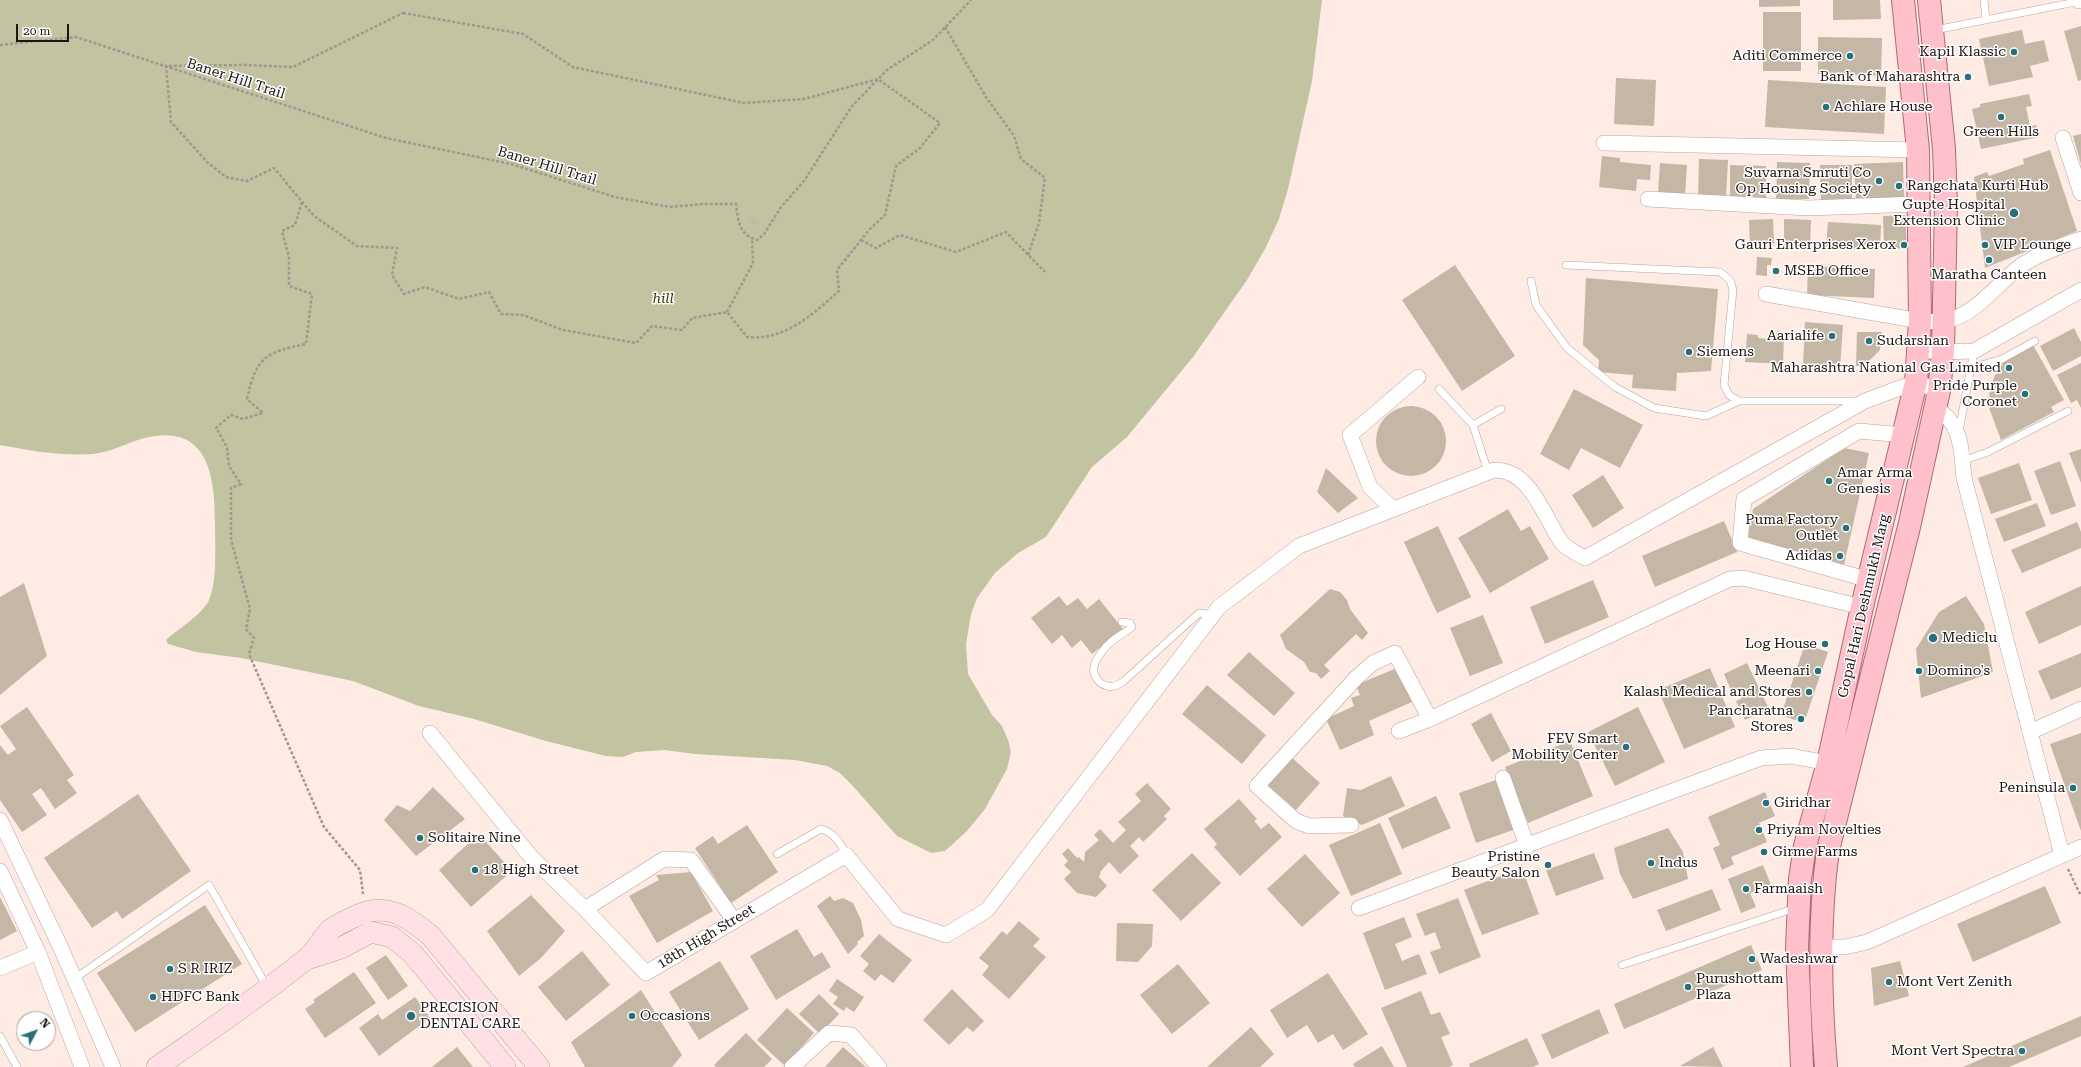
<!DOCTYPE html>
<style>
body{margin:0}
#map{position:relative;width:2081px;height:1067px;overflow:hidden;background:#feebe3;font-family:"Roboto Serif",serif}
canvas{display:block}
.north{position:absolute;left:16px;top:1011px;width:40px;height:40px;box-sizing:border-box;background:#fff;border:1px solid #a5a1a0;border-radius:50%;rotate:49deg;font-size:11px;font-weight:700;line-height:16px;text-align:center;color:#1d1512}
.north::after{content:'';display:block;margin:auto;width:14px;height:18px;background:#27707a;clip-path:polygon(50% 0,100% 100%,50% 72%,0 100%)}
.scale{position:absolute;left:16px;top:24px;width:53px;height:18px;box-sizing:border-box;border:2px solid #1d1512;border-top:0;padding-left:5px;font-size:12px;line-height:14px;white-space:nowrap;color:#1d1512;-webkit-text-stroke:3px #fff;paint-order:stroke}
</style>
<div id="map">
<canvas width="2081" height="1067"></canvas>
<div class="north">N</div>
<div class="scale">20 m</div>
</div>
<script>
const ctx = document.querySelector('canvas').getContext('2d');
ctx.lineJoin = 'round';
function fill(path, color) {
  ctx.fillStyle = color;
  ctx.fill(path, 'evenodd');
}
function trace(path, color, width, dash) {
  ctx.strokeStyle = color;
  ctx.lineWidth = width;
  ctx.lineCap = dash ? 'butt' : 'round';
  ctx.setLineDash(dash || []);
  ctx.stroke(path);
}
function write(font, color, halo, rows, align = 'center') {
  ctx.font = font + ' "Roboto Serif",serif';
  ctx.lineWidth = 3;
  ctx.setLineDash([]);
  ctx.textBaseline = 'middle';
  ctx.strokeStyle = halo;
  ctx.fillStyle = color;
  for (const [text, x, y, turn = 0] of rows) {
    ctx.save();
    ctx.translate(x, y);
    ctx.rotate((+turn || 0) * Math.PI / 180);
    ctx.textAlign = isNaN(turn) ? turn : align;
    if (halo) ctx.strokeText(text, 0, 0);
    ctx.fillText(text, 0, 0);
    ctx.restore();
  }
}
const green = new Path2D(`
 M0,0H1322L1312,81L1288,189L1279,219L1265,249L1247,280L1193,357L1127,437L1092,467L1046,537L1018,553L995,573L977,598L971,614L966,644L968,674L992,715L1002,726L1008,740L1011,752L1007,769L985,809L967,831L945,851L931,853L897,836L852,785L840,773L827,766L795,760L695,754L664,750L636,752L623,757L606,756L546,741L474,719L419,706L353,681L241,658L196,652L168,644L166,640C179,628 196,619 207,604C218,587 215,543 215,523C215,478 209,425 149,437C130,441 113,452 93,454C62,456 31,451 0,445Z`);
const building = new Path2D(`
 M1759,0H1800V6L1759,7Z
 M1833,0H1880L1881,19L1833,20Z
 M1763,12H1801V71H1763Z
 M2081,26V80L2078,81L2064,31Z
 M2022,30L2025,44L2044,40L2049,61L2030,66L2033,77L1989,86L1979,39Z
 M1818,37L1882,38L1881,76L1818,74Z
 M1616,78L1656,80L1654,126L1614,124Z
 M1768,80L1886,87L1884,134L1765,127Z
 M2029,94L2032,106L2026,107L2030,126L2036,125L2039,137L1981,149L1972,109L1980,107V104Z
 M2081,134V164L2073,136Z
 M2050,150L2077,231L1985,268L1974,177L1987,172L1989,176L2024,164L2023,159Z
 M1602,156L1620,158V162L1651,165L1650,180L1637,179L1636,191L1599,187Z
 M1699,159L1728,160L1726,198L1698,197Z
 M1777,162L1810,163L1809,199H1776Z
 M1903,162L1904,199L1856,201L1854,164Z
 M1660,163L1687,165L1685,195L1658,193Z
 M1730,165L1766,166V198L1730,197Z
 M1820,165H1852V204H1821Z
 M1905,215L1907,248L1884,249L1883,216Z
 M747,216L756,219L758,225L751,224Z
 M1773,219L1774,244L1750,245L1749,220Z
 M1784,219L1811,220L1810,249L1784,248Z
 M1828,222L1881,225L1880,250L1826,247Z
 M1757,257L1772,258L1771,265H1767V276L1756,275Z
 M1455,265L1515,356L1462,391L1402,300Z
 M1808,266L1875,269L1874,298L1807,295Z
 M1586,278L1718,289L1711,371L1677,373L1676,391L1632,388L1633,375L1598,372L1599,360L1583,345Z
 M1805,322L1843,325L1840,368L1803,366Z
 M2074,328L2081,342V356L2053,371L2040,346Z
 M1857,332H1882L1880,350L1864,366H1856Z
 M1747,334L1758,335V338L1772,339V334L1784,335L1783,364L1745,362Z
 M2033,345L2064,400L2051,407L2054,412L2001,440L1988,405L1990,389L1995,375L2003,363L2017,353Z
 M2081,363V408L2077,400L2071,403L2057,375Z
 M1574,389L1643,425L1620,468L1581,448L1569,470L1540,454Z
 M1376 441a35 35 0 1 1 70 0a35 35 0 1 1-70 0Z
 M1844,448L1869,453L1844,565L1746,543L1753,509Z
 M2081,449V483L2069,453Z
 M2060,461L2076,506L2051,515L2034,471Z
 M2019,463L2032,500L1991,514L1978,478Z
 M1326,468L1358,498L1338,513L1317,492Z
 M1603,475L1624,508L1593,528L1572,495Z
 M2037,503L2046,526L2004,542L1995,519Z
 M1508,509L1521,531L1530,526L1549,559L1490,593L1458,538Z
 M1724,521L1737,552L1655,587L1642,556Z
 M2077,522L2081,532V548L2022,573L2011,550Z
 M1438,526L1471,597L1437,613L1404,542Z
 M1593,580L1609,617L1545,644L1530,607Z
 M24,583L47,656L0,695V597Z
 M2081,586V625L2039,644L2025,612Z
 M1330,589L1340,592L1347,600L1350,609L1368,633L1362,640L1356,634L1324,665L1330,671L1321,679L1316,673L1310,672L1304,662L1286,649L1280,635Z
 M1059,596L1067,606L1078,598L1087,609L1099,599L1123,629L1092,654L1081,640L1072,648L1062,635L1052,644L1031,618Z
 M1966,596L1984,624L1993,672L1921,698L1916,649L1939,612Z
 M1483,615L1503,663L1470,676L1450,628Z
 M1805,644L1828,652L1804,723L1781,715Z
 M1249,652L1295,693L1274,716L1227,675Z
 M2081,653V687L2051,700L2038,671Z
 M1747,663L1769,709L1745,720L1736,701L1741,699L1737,690L1732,692L1724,674Z
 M1399,667L1414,701L1369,721L1374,735L1340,750L1326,719L1354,706L1351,698L1360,695L1356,685Z
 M1710,668L1735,727L1684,749L1658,690Z
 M1207,685L1266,735L1242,764L1182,714Z
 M27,707L74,775L67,780L77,793L55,809L41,788L32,794L47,815L22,832L0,800V745L8,755L16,749L0,726Z
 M1638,707L1665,762L1615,786L1588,732Z
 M1491,713L1511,751L1492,762L1471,724Z
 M2081,733V831L2050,744Z
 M1570,741L1593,796L1528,823L1505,767Z
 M1289,755L1320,783L1296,810L1265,783Z
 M1391,776L1405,806L1362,825L1343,816L1347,788L1361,790Z
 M1496,780L1513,830L1476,843L1459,793Z
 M1147,783L1171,809L1164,816L1167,819L1143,842L1139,837L1130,846L1139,856L1120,874L1109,862L1101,871L1099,877L1107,886L1096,897L1077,893L1064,879L1071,872L1064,865L1068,861L1062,854L1068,848L1077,858L1079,857L1084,862L1085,852L1099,840L1094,835L1100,829L1113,843L1126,830L1118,822L1141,801L1135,794Z
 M433,787L465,819L416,856L384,820L397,805L410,811Z
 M1765,792L1775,816L1759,823L1767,842L1731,857L1734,864L1722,870L1713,848L1720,845L1708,817Z
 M138,794L191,871L122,919L117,911L92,928L44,858Z
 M1436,796L1451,828L1402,849L1388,818Z
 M1239,799L1257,819L1254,821L1261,829L1269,823L1282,837L1240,876L1214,847L1217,844L1204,829Z
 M1380,823L1402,874L1351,896L1329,845Z
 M747,825L778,872L731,903L695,848L713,836L718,844Z
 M1668,828L1683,852L1688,879L1633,899L1620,874L1614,848Z
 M479,834L512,871L471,907L439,870Z
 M1192,853L1221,883L1181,921L1152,890Z
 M1594,853L1604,879L1556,896L1546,870Z
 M1305,854L1340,893L1302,927L1267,889Z
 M1763,865L1771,885L1750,893L1756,907L1741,913L1728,879Z
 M1522,868L1539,914L1482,935L1464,890Z
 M691,872L713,911L657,943L629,896L659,880L656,875Z
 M2045,886L2061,923L1973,962L1957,924Z
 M1712,889L1721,910L1666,931L1657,910Z
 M531,895L565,931L541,958L519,976L487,931Z
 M830,896L834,901L843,898L853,903L861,920L864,936L857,942L858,944L848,954L817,906Z
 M0,897L17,931L0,940Z
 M1458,898L1481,957L1439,974L1430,952L1441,948L1435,932L1425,936L1416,914Z
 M205,905L242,964L135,1032L97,973Z
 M1404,917L1412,937L1395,944L1402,961L1419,954L1427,974L1385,990L1363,933Z
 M1019,921L1040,939L1033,946L1046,957L1009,999L982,975L989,966L979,958L1002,931L1007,935Z
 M1117,923L1153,924L1152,946L1138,962L1116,961Z
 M797,929L814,957L822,952L831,967L776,1000L750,956Z
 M879,934L912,960L893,983L881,974L875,981L863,971L869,964L860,956Z
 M1751,945L1762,970L1624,1029L1614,1004Z
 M582,951L610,985L566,1021L538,987Z
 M386,955L408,986L388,1000L366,968Z
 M720,961L749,1009L699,1040L669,992Z
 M1900,961L1909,996L1874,1006L1871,968Z
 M1178,964L1210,1003L1172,1034L1140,995Z
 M354,972L376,1003L325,1038L305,1009L315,1002L313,1000Z
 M1328,973L1368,1034L1343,1050L1333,1034L1318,1043L1307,1025L1287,1038L1270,1010Z
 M837,979L864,997L854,1012L846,1007L844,1011L833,1004L838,997L829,991Z
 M952,989L984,1021L973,1032L967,1027L949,1045L923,1020Z
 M641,990L682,1055L672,1067H585L571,1042Z
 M1421,991L1431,1015L1440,1012L1450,1034L1441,1037L1453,1065L1449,1067H1407L1381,1008Z
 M819,994L839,1014L820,1034L799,1014Z
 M415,997L430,1018L379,1056L359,1028L378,1014L382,1020Z
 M787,1008L814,1033L785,1066L757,1040Z
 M1599,1009L1609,1033L1552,1059L1541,1035Z
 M2081,1016V1036L2009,1067H1963Z
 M1251,1027L1274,1054L1260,1067H1207Z
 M746,1033L772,1059L764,1067H716L714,1065Z
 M1527,1038L1539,1064L1533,1067H1470L1469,1064Z
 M1382,1046L1394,1067H1355L1353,1064Z
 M457,1047L473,1067H432Z
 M843,1047L866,1067H825Z
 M1713,1047L1723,1067L1680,1066Z`);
const path = new Path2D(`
 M403,13L523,34L573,67L744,103L804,99L878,79L940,123L920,148L896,166L885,215L869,230L837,270L839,291C813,314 785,341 747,337L727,312L692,318L682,330L652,326L636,343L563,330L523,315L501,314L489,292L459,299L425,287L404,294L392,275L397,248L357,246L314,216L274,168L247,181L226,177L208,163L171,122L166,66L245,65L293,67Z
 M945,27L986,97L1014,136L1021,159L1045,178L1039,223L1028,255
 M0,45L76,37L386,138L511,164L615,197L670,207L703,204H736C738,221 739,235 757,240L764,234L781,207L804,181L852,106L887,70L933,40L971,0
 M302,202L295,225L282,231L289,257V286L312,294L306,344C266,352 256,357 247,399L263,413L243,419L231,415L216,428L227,447L229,466L241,484L231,488V540L250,609L246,629L254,638L249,654L324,827L360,870L363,894
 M861,240L876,248L900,235L956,252L1006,232L1045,272
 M727,312L753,263L752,238
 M2068,869L2081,896`);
const lane = new Path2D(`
 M1984,0L1986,20
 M1935,30L2081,1
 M1566,265L1720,272L1730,280L1733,290L1724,385L1729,395L1739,401H1859
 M1531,281L1536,305L1567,348L1615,387L1654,408L1706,416L1739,401
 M1971,368L2002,359L2035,341
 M1439,389L1473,425L1488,472
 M1473,425L1501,409
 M1959,431L1974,351
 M1962,461L1988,452L2068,411
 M1122,622L1130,623L1132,627C1122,635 1108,641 1101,653C1097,658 1092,667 1094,673C1099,688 1113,690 1124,681L1199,613L1206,614L1211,617
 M777,854L821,829C833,832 841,843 846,855
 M1622,965L1796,908
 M74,979L209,885L267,987
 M0,1036L17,1067`);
const street = new Path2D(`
 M2079,0V1
 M2063,138L2081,193
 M1604,143L1918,150
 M1648,199L1808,208L1918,204
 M1766,294L1920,321C1927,321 1936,322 1944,321C1976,316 1997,283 2022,265C2040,253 2061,246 2081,239
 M1919,350L1943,352L1974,351L2081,290
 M1935,408C1963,423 1961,451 1964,478L2062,855
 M1393,509L1370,487L1350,435L1418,377
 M1869,580L1740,543L1744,499L1859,431L1904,435
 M1399,731L1430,719L1730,579L1743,578L1862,607
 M2030,732L2081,709
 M430,733L532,858L585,909L646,973L846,855L898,919L946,935L987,910L1219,607L1299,546L1494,470C1531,469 1544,518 1562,543C1567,549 1578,554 1585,558L1865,401L1916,382L1939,391
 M1503,778L1527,846
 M0,820L60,946L113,1067
 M1351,825L1309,826L1296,821L1257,786L1356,678L1373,663L1395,653L1430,719
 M0,871L38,952L82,1067
 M1359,908L1761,758L1791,756L1828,763
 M585,909L664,859L691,860L734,920
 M1820,947H1845L1867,942L2081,847
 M0,968L38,952
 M792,1067L829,1033L851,1035L879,1067`);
const secondary = new Path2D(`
 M307,959L341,948L371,932L392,937L413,954L505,1067
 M157,1067C207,1032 258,998 305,960C316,952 321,939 330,930C336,925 359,914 366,912C392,905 412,920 431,936L539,1067`);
const primary = new Path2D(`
 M1802,1067L1797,947L1800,879L1805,846L1828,763L1862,607L1916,382L1920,321L1918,150L1903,0
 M1826,1067C1820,995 1818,922 1828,850L1909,527L1939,391L1943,352L1946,204L1944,149L1929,0`);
const markers = [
 [2014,52,4,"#27707a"],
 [1850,56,4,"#27707a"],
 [1968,77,4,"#27707a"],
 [1826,107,4,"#27707a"],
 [2001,117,4,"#27707a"],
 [1879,181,4,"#27707a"],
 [1899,186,4,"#27707a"],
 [2014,213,5,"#27707a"],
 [1904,245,4,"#27707a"],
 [1985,245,4,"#27707a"],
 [1989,260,4,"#27707a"],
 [1776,271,4,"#27707a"],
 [1832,336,4,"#27707a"],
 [1869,341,4,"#27707a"],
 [1689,352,4,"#27707a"],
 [2009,368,4,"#27707a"],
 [2025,394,4,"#27707a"],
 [1829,481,4,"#27707a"],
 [1846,528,4,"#27707a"],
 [1840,556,4,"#27707a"],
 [1933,638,5,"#27707a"],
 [1825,644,4,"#27707a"],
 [1818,671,4,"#27707a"],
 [1919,671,4,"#27707a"],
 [1809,692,4,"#27707a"],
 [1801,719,4,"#27707a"],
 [1626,747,4,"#27707a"],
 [2073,788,4,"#27707a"],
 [1766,803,4,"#27707a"],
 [1759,830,4,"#27707a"],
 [420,838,4,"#27707a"],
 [1764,852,4,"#27707a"],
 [1651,863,4,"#27707a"],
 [1548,865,4,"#27707a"],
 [475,870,4,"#27707a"],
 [1746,889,4,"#27707a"],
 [1752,959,4,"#27707a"],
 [170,969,4,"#27707a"],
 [1889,982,4,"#27707a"],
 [1688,987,4,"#27707a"],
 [153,997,4,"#27707a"],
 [411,1016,5,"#27707a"],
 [632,1016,4,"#27707a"],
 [2022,1051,4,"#27707a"]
];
const poiNames = [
 ["Kapil Klassic",2006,52,"right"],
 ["Aditi Commerce",1842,56,"right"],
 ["Bank of Maharashtra",1960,77,"right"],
 ["Achlare House",1834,107],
 ["Green Hills",2001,132,"center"],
 ["Suvarna Smruti Co",1871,173,"right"],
 ["Op Housing Society",1871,189,"right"],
 ["Rangchata Kurti Hub",1907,186],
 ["Gupte Hospital",2005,205,"right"],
 ["Extension Clinic",2005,221,"right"],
 ["Gauri Enterprises Xerox",1896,245,"right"],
 ["VIP Lounge",1993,245],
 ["MSEB Office",1784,271],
 ["Maratha Canteen",1989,275,"center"],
 ["Aarialife",1824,336,"right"],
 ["Sudarshan",1877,341],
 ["Siemens",1697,352],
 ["Maharashtra National Gas Limited",2001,368,"right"],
 ["Pride Purple",2017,386,"right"],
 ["Coronet",2017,402,"right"],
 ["Amar Arma",1837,473],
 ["Genesis",1837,489],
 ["Puma Factory",1838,520,"right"],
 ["Outlet",1838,536,"right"],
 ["Adidas",1832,556,"right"],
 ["Mediclu",1942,638],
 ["Log House",1817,644,"right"],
 ["Meenari",1810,671,"right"],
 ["Domino's",1927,671],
 ["Kalash Medical and Stores",1801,692,"right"],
 ["Pancharatna",1793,711,"right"],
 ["Stores",1793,727,"right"],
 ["FEV Smart",1618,739,"right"],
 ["Mobility Center",1618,755,"right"],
 ["Peninsula",2065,788,"right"],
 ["Giridhar",1774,803],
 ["Priyam Novelties",1767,830],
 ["Solitaire Nine",428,838],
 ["Girme Farms",1772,852],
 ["Pristine",1540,857,"right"],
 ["Beauty Salon",1540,873,"right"],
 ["Indus",1659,863],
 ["18 High Street",483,870],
 ["Farmaaish",1754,889],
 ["Wadeshwar",1760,959],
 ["S R IRIZ",178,969],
 ["Purushottam",1696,979],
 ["Plaza",1696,995],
 ["Mont Vert Zenith",1897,982],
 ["HDFC Bank",161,997],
 ["PRECISION",420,1008],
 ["DENTAL CARE",420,1024],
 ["Occasions",640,1016],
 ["Mont Vert Spectra",2014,1051,"right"]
];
const streetNames = [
 ["Baner Hill Trail",236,79,18],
 ["Baner Hill Trail",547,166,17],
 ["Gopal Hari Deshmukh Marg",1864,606,-77],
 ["18th High Street",706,937,-31]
];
const parkNames = [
 ["hill",663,299]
];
fill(green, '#c2c3a0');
fill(building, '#c4b7a5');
trace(lane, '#b9a39a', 8);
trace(street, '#b9a39a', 16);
trace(secondary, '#b9a39a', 22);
trace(primary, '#af6a74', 24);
trace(path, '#a4958f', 2.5, [3, 2]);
trace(lane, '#fff', 7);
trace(street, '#fff', 15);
trace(secondary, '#fee0e5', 21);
trace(primary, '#fec1cb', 22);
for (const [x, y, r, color] of markers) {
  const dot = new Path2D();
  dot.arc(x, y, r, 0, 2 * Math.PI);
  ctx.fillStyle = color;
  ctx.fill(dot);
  trace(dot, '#fff', 1.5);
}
write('14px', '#1d1512', '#fff', poiNames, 'left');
write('14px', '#1d1512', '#fff', streetNames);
write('italic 14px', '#383702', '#fff', parkNames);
</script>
